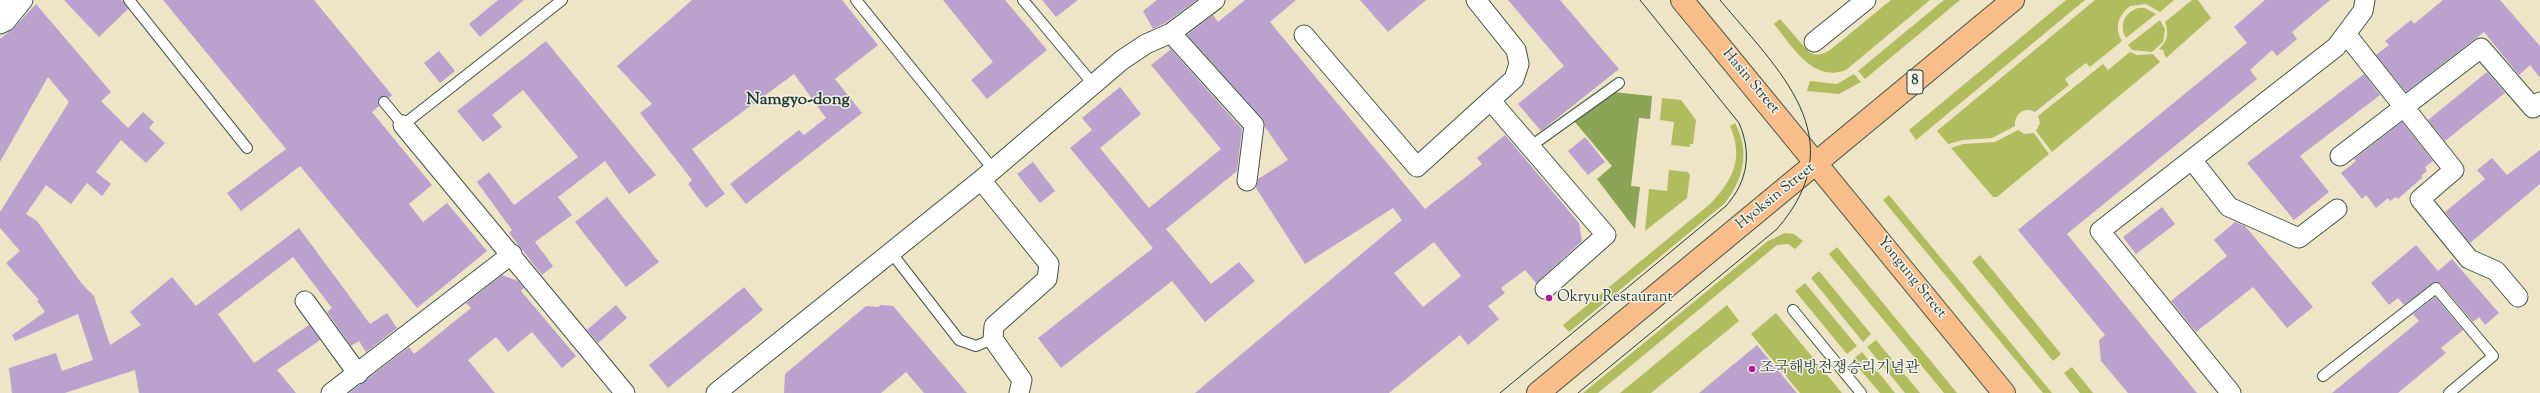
<!DOCTYPE html>
<meta charset="utf-8">
<style>
body{margin:0}
canvas{display:block;background:#eee4c6}
</style>
<canvas width="2540" height="393"></canvas>
<script>
const ctx = document.querySelector('canvas').getContext('2d');
ctx.lineJoin = 'round';
function fill(path, color) {
  ctx.fillStyle = color;
  ctx.fill(path, 'evenodd');
}
function trace(path, color, width, dash) {
  ctx.strokeStyle = color;
  ctx.lineWidth = width;
  ctx.lineCap = dash ? 'butt' : 'round';
  ctx.setLineDash(dash || []);
  ctx.stroke(path);
}
function write(font, color, halo, rows, align = 'center') {
  ctx.font = font + ' "Sorts Mill Goudy","Noto Serif KR",serif';
  ctx.lineWidth = 3;
  ctx.setLineDash([]);
  ctx.textBaseline = 'middle';
  ctx.strokeStyle = halo;
  ctx.fillStyle = color;
  for (const [text, x, y, turn = 0] of rows) {
    ctx.save();
    ctx.translate(x, y);
    ctx.rotate((+turn || 0) * Math.PI / 180);
    ctx.textAlign = isNaN(turn) ? turn : align;
    if (halo) ctx.strokeText(text, 0, 0);
    ctx.fillText(text, 0, 0);
    ctx.restore();
  }
}
const green = new Path2D(`
 M1891,0H1930L1846,70C1813,83 1792,46 1774,24L1780,19L1808,51C1817,57 1821,55 1830,50Z
 M1944,0H1960L1865,79L1858,71Z
 M2066,0H2085L1916,140L1909,130Z
 M2095,0H2174L2160,12L2146,4L2130,6C2118,16 2114,27 2122,41L2090,67L2086,63L2065,79L2069,85L2035,112C2024,106 2014,114 2015,126L1992,138L1963,140L1948,144L1937,131Z
 M2192,0H2198L2211,18L2166,58L2163,50L2159,49C2168,41 2169,33 2165,22Z
 M2138,8H2145L2156,14L2126,38C2119,25 2124,13 2138,8Z
 M2160,20L2165,29L2163,42L2152,52L2132,50L2128,45Z
 M2130,52L2137,55L2153,54L2160,62L2052,152L2036,131L2040,123L2038,116L2103,64L2108,70Z
 M1854,74L1861,82L1839,94L1807,91L1810,81L1837,84Z
 M1662,98L1681,100L1696,120L1693,144H1690V147L1671,145L1674,122L1660,120Z
 M1735,123C1750,151 1744,178 1725,203L1569,332L1563,325L1710,204C1733,180 1744,159 1730,126Z
 M2018,130L2024,134L2034,133L2049,154L1997,197H1993L1951,148L1963,144L1995,142Z
 M1669,170L1688,172L1690,175L1687,198L1645,231L1649,189L1667,191Z
 M1889,195L2052,393H2043L1883,200Z
 M1785,233L1794,234L1803,241L1795,249L1788,244L1777,245L1598,393H1583L1768,241Z
 M1837,247L1957,393H1944L1829,254Z
 M1980,255L2061,354L2053,361L1972,262Z
 M1819,271L1871,334L1863,342L1811,278Z
 M1805,283L1857,346L1847,354L1795,291Z
 M1727,305L1739,321L1651,393H1620Z
 M1776,313L1842,393H1800L1751,334Z
 M1876,340L1920,393H1905L1867,347Z
 M1862,352L1895,393H1880L1852,360Z
 M2072,367L2093,393H2080L2064,373Z`);
const forest = new Path2D(`
 M1612,92L1652,96L1650,119L1639,118L1631,186L1640,187L1635,229L1597,179L1612,166L1574,121Z`);
const building = new Path2D(`
 M64,0H122L128,9L99,37Z
 M163,0H314L392,95L389,98L380,97L378,100L379,106L372,112L432,185L409,204L423,222L447,203L487,251L417,308L300,166L241,211L227,193L286,149Z
 M498,0H524L480,37L469,24Z
 M692,0H842L878,45L835,79L862,113L746,204L730,184L799,130L804,135L826,118L794,74L692,149L725,194L706,208L688,184L692,180L640,113L652,104L617,66Z
 M943,0H1005L1047,50L987,99L971,80L993,62Z
 M1042,0H1078L1056,17Z
 M1157,0H1197L1165,23L1153,29L1143,11Z
 M1245,0H1296L1270,22L1425,209L1482,164L1477,158L1505,135L1579,223L1582,241L1536,283L1525,270L1501,288L1505,293L1488,306L1499,319L1468,345L1460,335L1389,393H1195L1402,220L1393,208L1305,264L1256,188L1258,179L1288,160L1265,127L1262,118L1187,35L1213,15L1218,22ZM1434,242L1461,276L1423,307L1394,273Z
 M1360,0H1426L1388,32Z
 M1508,0H1560L1619,69L1541,131L1518,104L1564,66Z
 M2265,0H2330L2292,32L2297,39L2277,56L2272,50L2250,70L2257,79L2067,234L2197,393H2128L2101,361L2099,340L2105,335L2018,230L2247,43L2234,27Z
 M2443,0H2500L2540,46V78L2530,65L2519,75L2484,32L2406,92L2376,55L2389,45L2385,41L2411,20L2414,24Z
 M36,4L111,92L101,101L128,128L143,112L154,122L149,128L165,143L146,163L121,140L96,172L111,184L102,196L87,183L71,204L46,185L26,214L37,221L82,284L94,296L110,345L141,325L130,312L172,277L196,306L299,228L370,324L387,313L397,328L366,352L359,341L351,346L327,312L332,308L293,257L218,314L254,363L309,325L320,340L277,370L296,393H139L135,370L65,393H12L9,368L56,353L62,371L93,360L78,314L15,341L12,335L45,312L37,301L39,300L6,263L20,251L0,228V212L69,102L48,77L0,162V39L14,28Z
 M546,41L656,175L629,194L605,161L558,197L572,215L535,242L553,266L542,275L509,233L512,230L477,182L489,172L514,205L578,157L523,90L492,115L502,127L483,142L457,111Z
 M1168,46L1242,129L1237,171L1166,229L1211,284L1239,262L1255,281L1205,322L1172,281L1061,368L1038,338L1153,248L1070,148L1092,130L1082,118L1120,87L1141,114L1100,148L1149,208L1221,149L1151,65L1170,50Z
 M439,51L455,71L440,83L424,63Z
 M2487,72L2505,93L2445,141L2428,120Z
 M2364,74L2380,95L2300,156L2329,192L2294,220L2247,163Z
 M2402,122L2433,161L2425,167L2427,171L2421,176L2423,177L2398,199L2396,197L2390,201L2388,198L2376,208L2366,195L2362,199L2341,173L2356,161L2354,159Z
 M1585,137L1605,162L1588,175L1568,151Z
 M2540,150V184L2470,243L2445,212L2485,179L2477,170L2492,158L2507,175Z
 M1033,162L1055,191L1040,203L1017,174Z
 M607,197L659,262L626,287L575,222Z
 M2162,207L2175,224L2136,254L2123,237Z
 M2235,222L2245,226L2313,307L2287,328L2253,287L2196,332L2171,301L2227,256L2214,240Z
 M2416,245L2438,271L2452,259L2499,313L2485,325L2479,317L2473,322L2441,284L2435,282L2404,305L2398,298L2389,305L2371,283Z
 M502,275L518,281L524,288L521,291L576,356L562,368L532,332L508,352L496,337L468,360L495,393H349L409,347L414,354L471,308L466,303Z
 M744,287L763,310L668,388L649,365Z
 M2435,297L2463,330L2441,348L2446,353L2398,393H2332L2419,321L2413,314Z
 M616,305L627,318L598,343L587,330Z
 M881,305L893,306L967,393H924L906,372L881,393H784L785,374L866,306L878,307Z
 M1757,345L1797,393H1699Z`);
const service = new Path2D(`
 M129,0L247,148
 M856,0L993,169
 M1023,0L1093,84
 M384,102L403,125L562,0
 M1531,146L1619,83
 M890,251L959,340L976,346L993,339
 M1793,310L1861,393
 M2323,376L2436,288L2493,356L2449,393`);
const minor = new Path2D(`
 M0,10L5,0
 M0,24L6,21L23,0
 M1171,33L1215,0
 M2346,34L2454,170L2420,199L2469,259L2496,271L2518,297
 M1304,35L1417,167L1514,79L1519,64L1516,50L1476,0
 M1814,42L1866,0
 M1491,101L1606,235L1545,289
 M403,125L625,393
 M2340,156L2481,48L2533,108L2540,102
 M2192,160L2229,207L2299,238L2337,209
 M981,180L1049,264L1047,279L994,326L993,339L1022,380L1019,393
 M305,301L358,374
 M331,393L512,254
 M716,393L981,180L1122,60L1146,44L1171,33L1254,125L1247,181
 M2231,393L2100,231L2336,47L2363,11L2365,0`);
const primary = new Path2D(`
 M1682,0L2004,393
 M1538,393L2013,0`);
const tram = new Path2D(`
 M1500,393L1726,206C1748,181 1752,153 1739,123L1640,0
 M1578,393L1777,229C1856,138 1778,70 1720,0`);
const markers = [
 [1549,298,4,"#b5179e"],
 [1752,369,4,"#b5179e"]
];
const shields = [
 [1915,82,16]
];
const shieldNames = [
 ["8",1915,82]
];
const streetNames = [
 ["Hasin Street",1750,82,50],
 ["Hyoksin Street",1776,197,-39],
 ["Yongung Street",1911,278,51]
];
const poiNames = [
 ["Okryu Restaurant",1557,298],
 ["조국해방전쟁승리기념관",1760,369]
];
const quarterNames = [
 ["Namgyo-dong",798,101]
];
fill(green, '#b0bd5f');
fill(forest, '#8ca456');
fill(building, '#bba2ce');
trace(service, '#3e564a', 12);
trace(minor, '#3e564a', 21);
trace(primary, '#3e564a', 24);
trace(service, '#fff', 10);
trace(minor, '#fff', 19);
trace(primary, '#f8bd89', 22);
trace(tram, '#1f3d34', 1);
for (const [x, y, r, color] of markers) {
  const dot = new Path2D();
  dot.arc(x, y, r, 0, 2 * Math.PI);
  ctx.fillStyle = color;
  ctx.fill(dot);
  trace(dot, '#f7f3e8', 1.5);
}
for (const [x, y, w] of shields) {
  const box = new Path2D();
  box.roundRect(x - w / 2, y - 12, w, 24, 3);
  ctx.fillStyle = '#f7f3e8';
  ctx.fill(box);
  trace(box, '#1f3d34', 1);
}
write('bold 14px', '#1f3d34', null, shieldNames);
write('15px', '#1f3d34', '#f7f3e8', streetNames);
write('15px', '#1f3d34', '#f7f3e8', poiNames, 'left');
write('bold 17px', '#1f3d34', '#f7f3e8', quarterNames);
</script>
